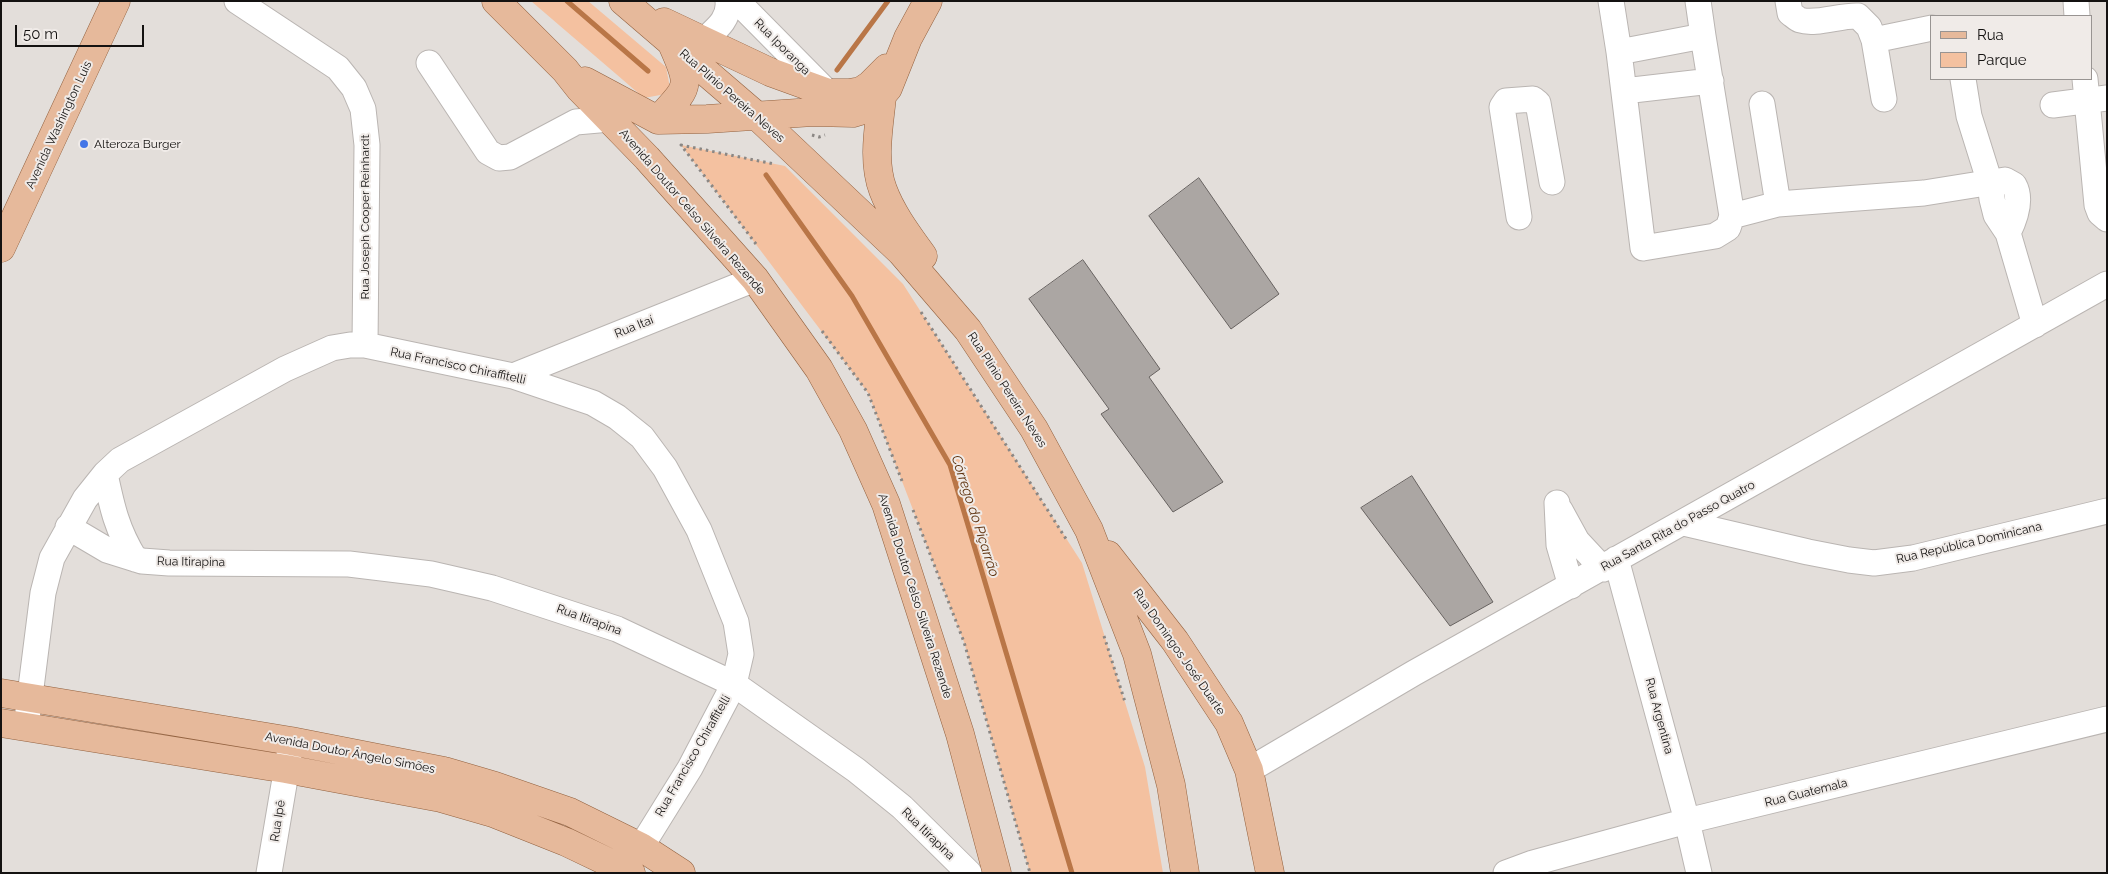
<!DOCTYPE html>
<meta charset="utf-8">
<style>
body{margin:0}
#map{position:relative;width:2108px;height:874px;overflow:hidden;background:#e3deda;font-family:Raleway,sans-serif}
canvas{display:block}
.frame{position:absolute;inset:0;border:2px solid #141211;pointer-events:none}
.legend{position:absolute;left:1930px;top:15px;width:162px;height:65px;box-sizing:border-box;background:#f0ebe8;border:1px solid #989492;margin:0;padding:6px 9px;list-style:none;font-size:15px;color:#141211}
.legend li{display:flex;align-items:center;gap:10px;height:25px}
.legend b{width:25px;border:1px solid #989492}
.scale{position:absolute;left:15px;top:25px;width:129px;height:22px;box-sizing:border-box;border:2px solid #141211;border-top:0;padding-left:6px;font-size:15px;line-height:18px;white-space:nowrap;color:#141211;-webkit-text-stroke:4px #f0ebe8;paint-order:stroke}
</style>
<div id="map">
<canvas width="2108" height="874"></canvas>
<div class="frame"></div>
<ul class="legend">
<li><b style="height:6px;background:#e6b99b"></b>Rua</li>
<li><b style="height:14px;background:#f4c1a0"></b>Parque</li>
</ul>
<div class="scale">50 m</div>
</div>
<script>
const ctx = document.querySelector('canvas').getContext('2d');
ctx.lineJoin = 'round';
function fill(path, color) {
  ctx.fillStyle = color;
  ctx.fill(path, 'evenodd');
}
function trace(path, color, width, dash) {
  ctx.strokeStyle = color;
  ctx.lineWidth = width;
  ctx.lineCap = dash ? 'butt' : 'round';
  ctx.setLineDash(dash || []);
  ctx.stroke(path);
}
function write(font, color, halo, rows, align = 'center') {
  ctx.font = font + ' Raleway,sans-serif';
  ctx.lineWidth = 4;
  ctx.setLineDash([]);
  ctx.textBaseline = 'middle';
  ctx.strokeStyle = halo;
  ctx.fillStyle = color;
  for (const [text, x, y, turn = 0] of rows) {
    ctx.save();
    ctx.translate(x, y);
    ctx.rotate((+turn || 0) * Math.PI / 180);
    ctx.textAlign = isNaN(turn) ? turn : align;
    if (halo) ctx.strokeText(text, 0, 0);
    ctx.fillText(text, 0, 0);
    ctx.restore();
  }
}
const green = new Path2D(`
 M531,1H588L666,67L671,93L644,98Z
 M681,145L785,166L903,284L1082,563L1145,767L1163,873H1030L964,642L868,393Z`);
const stream = new Path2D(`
 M567,1L648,71
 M837,70L888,1
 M766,175L852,296L950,465L1072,873`);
const building = new Path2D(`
 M1199,178L1279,294L1231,329L1149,216Z
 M1083,260L1160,369L1149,377L1223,482L1173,512L1101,414L1109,409L1029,299Z
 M1412,476L1493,602L1450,626L1361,508Z`);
const path = new Path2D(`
 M812,135L819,137L825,135
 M756,244L681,145L774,164
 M921,312L1068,542
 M822,331L868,393L902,481
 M913,510L964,642L1030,873
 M1104,636L1125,702`);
const minor = new Path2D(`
 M237,1L338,68L354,88L363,109L367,145L365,345
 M737,1L828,93
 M1611,1L1619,52L1643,248L1715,236L1728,228L1732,216L1778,204L1924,193L2005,180L2014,185C2022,199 2015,219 2008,233
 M1788,1L1790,13C1793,15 1797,19 1800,20C1816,25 1841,15 1858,16L1869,27L1874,40L1932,28
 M2076,1L2077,16
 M1703,36L1732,216
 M1874,40L1884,99
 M702,42C715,30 730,20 728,1
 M1619,52L1703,36L1698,1
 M429,63L488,152L499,158L510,157L576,122L610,119
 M1963,79L1969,116L1990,183L1992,199L1996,215L2008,233L2035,325
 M2085,79L2097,205L2100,213L2107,219
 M1624,91L1711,81
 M1762,104L1778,204
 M2053,105L2107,98
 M1519,217L1502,107L1506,101L1533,99L1538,103L1552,182
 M513,376L755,279
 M105,474C112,507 117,530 135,559
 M1557,503L1559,545L1571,586
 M1560,510L1577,541L1603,569
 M1684,523L1808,552L1849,560L1874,563L1913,558L2107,511
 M68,527L107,550L142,561L169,563L349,564L431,574L492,588L617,629L734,684L856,770L902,807L969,873
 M1616,559L1687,821L1699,873
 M26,727L43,593L52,558L85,499L105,474L120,460L285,369L332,348L350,345H365L513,376L593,403L617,417L642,437L665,468L699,530L736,622L741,654L734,684L690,768L641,847
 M1249,770L1414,673L2107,284
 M269,873L290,749
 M1506,873L1533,863L1687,821L2107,719`);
const major = new Path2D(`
 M496,1L565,70L580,89L647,158L755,279L819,369L853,430L886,504L960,734L997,873
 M623,1L757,116L901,252L968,330L1034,429L1089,530L1137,654L1171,785L1185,873
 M664,22L770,72L828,93H849L861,91L870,85L887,68
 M585,81L658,120L707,119L813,112L853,113L863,110L874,105L888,88L908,38L928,1
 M882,97C879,127 872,161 883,190C892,214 908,235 923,256
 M658,120C689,86 692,88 672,44
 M1,248L116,1
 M1108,555L1175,641L1229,723L1249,770L1270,873
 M1,693L291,741L444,771L495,786L570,812L641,847L681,873
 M1,723L286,769L441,798L493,813L566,842L631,873`);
const markers = [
 [84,144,5,"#4576e7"]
];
const streetNames = [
 ["Rua Iporanga",782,47,45],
 ["Rua Plínio Pereira Neves",732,96,41],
 ["Avenida Washington Luis",59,125,-65],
 ["Avenida Doutor Celso Silveira Rezende",692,212,49],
 ["Rua Joseph Cooper Reinhardt",365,217,-90],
 ["Rua Itaí",634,327,-22],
 ["Rua Francisco Chiraffitelli",458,366,12],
 ["Rua Plínio Pereira Neves",1007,390,57],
 ["Rua Santa Rita do Passo Quatro",1678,526,-29],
 ["Rua República Dominicana",1969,543,-13],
 ["Rua Itirapina",191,562,1],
 ["Avenida Doutor Celso Silveira Rezende",915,596,72],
 ["Rua Itirapina",589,620,20],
 ["Rua Domingos José Duarte",1179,652,55],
 ["Rua Argentina",1659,716,75],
 ["Avenida Doutor Ângelo Simões",350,753,11],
 ["Rua Francisco Chiraffitelli",693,756,-60],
 ["Rua Guatemala",1806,793,-14],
 ["Rua Ipê",278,821,-81],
 ["Rua Itirapina",928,834,44]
];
const poiNames = [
 ["Alteroza Burger",94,144]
];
const waterNames = [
 ["Córrego do Piçarrão",975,516,72]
];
fill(green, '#f4c1a0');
trace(stream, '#b97647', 5);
fill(building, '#aba6a3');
trace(building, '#676260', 1);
trace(minor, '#bab5b2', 27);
trace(major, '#92613f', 29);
trace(path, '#8b8784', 3, [2.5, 4]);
trace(minor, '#fff', 25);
trace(major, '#e6b99b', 28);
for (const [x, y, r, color] of markers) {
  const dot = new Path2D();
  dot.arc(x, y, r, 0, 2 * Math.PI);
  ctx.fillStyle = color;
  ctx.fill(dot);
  trace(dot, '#f0ebe8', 2);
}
write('12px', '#141211', '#f0ebe8', streetNames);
write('12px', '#141211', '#f0ebe8', poiNames, 'left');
write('italic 14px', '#5e310d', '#f0ebe8', waterNames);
</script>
